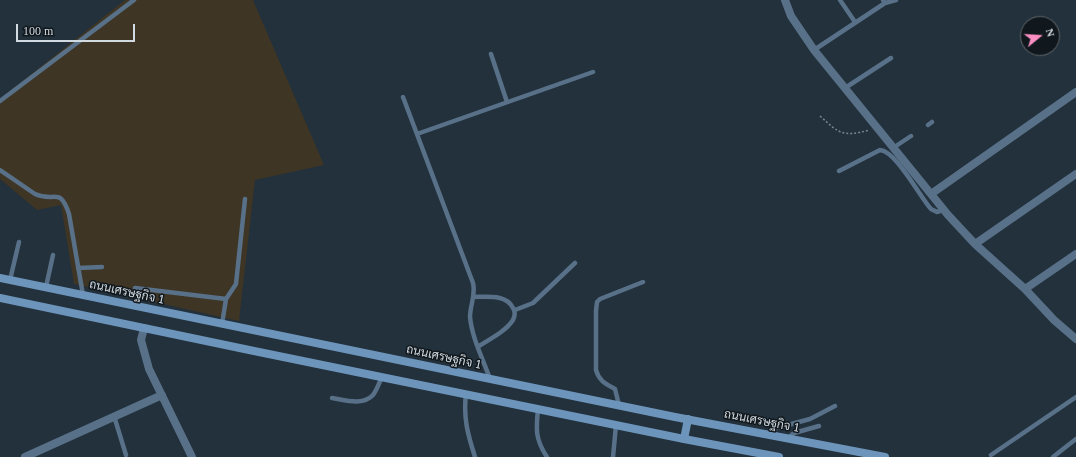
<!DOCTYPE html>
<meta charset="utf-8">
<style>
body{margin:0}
#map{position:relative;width:1076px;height:457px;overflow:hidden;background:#22313b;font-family:Georgia,serif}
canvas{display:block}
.north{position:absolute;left:1020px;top:16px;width:40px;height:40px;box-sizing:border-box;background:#11181d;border:1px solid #5e666b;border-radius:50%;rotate:72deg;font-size:11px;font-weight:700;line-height:16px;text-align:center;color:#d1dae1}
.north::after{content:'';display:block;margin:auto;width:14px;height:18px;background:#fb8fc4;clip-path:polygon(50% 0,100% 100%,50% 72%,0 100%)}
.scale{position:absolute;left:16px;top:24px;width:119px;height:18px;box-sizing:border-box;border:2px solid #d1dae1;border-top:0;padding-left:5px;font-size:12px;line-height:14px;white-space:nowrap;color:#d1dae1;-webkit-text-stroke:3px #11181d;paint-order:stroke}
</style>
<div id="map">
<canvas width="1076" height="457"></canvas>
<div class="north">N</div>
<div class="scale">100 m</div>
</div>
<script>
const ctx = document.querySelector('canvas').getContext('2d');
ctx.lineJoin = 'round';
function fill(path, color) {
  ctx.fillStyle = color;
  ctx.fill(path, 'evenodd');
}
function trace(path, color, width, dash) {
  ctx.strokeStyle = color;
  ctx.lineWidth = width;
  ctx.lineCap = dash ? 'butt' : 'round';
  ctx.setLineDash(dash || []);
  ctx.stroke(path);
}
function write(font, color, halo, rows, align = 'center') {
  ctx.font = font + ' Georgia,Sarabun,serif';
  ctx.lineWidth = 3;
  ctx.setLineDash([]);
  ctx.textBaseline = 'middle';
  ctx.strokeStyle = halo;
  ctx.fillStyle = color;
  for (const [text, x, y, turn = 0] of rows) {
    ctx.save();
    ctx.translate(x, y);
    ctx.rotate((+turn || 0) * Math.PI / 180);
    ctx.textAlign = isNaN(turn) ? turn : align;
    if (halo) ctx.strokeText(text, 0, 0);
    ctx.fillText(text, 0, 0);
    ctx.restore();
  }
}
const industrial = new Path2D(`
 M125,0H253L324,165L255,180L239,321L74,284L61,205L37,210L0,179V99Z`);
const path = new Path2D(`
 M820,116C840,134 842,137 870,130`);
const lane = new Path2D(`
 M840,0L855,22
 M885,3L896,0
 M814,50L885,3L883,0
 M491,54L507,102
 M845,88L891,58
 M403,97L473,283C476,295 470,305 470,317C472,338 483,359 490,379
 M0,101L134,0
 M928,125L932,122
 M417,134L593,72
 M893,148L911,136
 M0,170L35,194C55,203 60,186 69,214L83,295
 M839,171L880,150C896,151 920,197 931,209L937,212L943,210
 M78,268L102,267
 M10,280L19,242
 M46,287L53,255
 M135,288L226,299
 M473,297C487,297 506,294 513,308C515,311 515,316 513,320C506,331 490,339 479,346
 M515,310L533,303L575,263
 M222,324L226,299L236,284L245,199
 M466,394C463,418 468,435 475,457
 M332,398C345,400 363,406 373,395C377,390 379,383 382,377
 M619,405L615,389C606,384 599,381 596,370V311L597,302L600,299L643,282
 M538,409C536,429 535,439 547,457
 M114,416L126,455
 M768,434L773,429L810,419L835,406
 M788,438L794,433L819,426
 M991,455L1076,397
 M613,457L616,425
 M1053,457L1076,439`);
const street = new Path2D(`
 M785,0L791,16L814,50L948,215L975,244L1025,289L1054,320L1076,339
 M931,194L1076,92
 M975,244L1076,174
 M1025,289L1076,254
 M144,328L141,340L149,369L192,457
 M25,457L162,395`);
const secondary = new Path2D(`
 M0,278L675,417L885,457
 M0,298L254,351L684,439L779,457
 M684,439L688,419`);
const streetNames = [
 ["ถนนเศรษฐกิจ 1",127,292,12],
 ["ถนนเศรษฐกิจ 1",444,357,12],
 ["ถนนเศรษฐกิจ 1",762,421,11]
];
fill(industrial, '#3e3525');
trace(path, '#79858d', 1.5, [2, 2]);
trace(lane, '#587189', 4.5);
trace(street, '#587189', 8);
trace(secondary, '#6d95bc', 8);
write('12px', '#d1dae1', '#11181d', streetNames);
</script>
